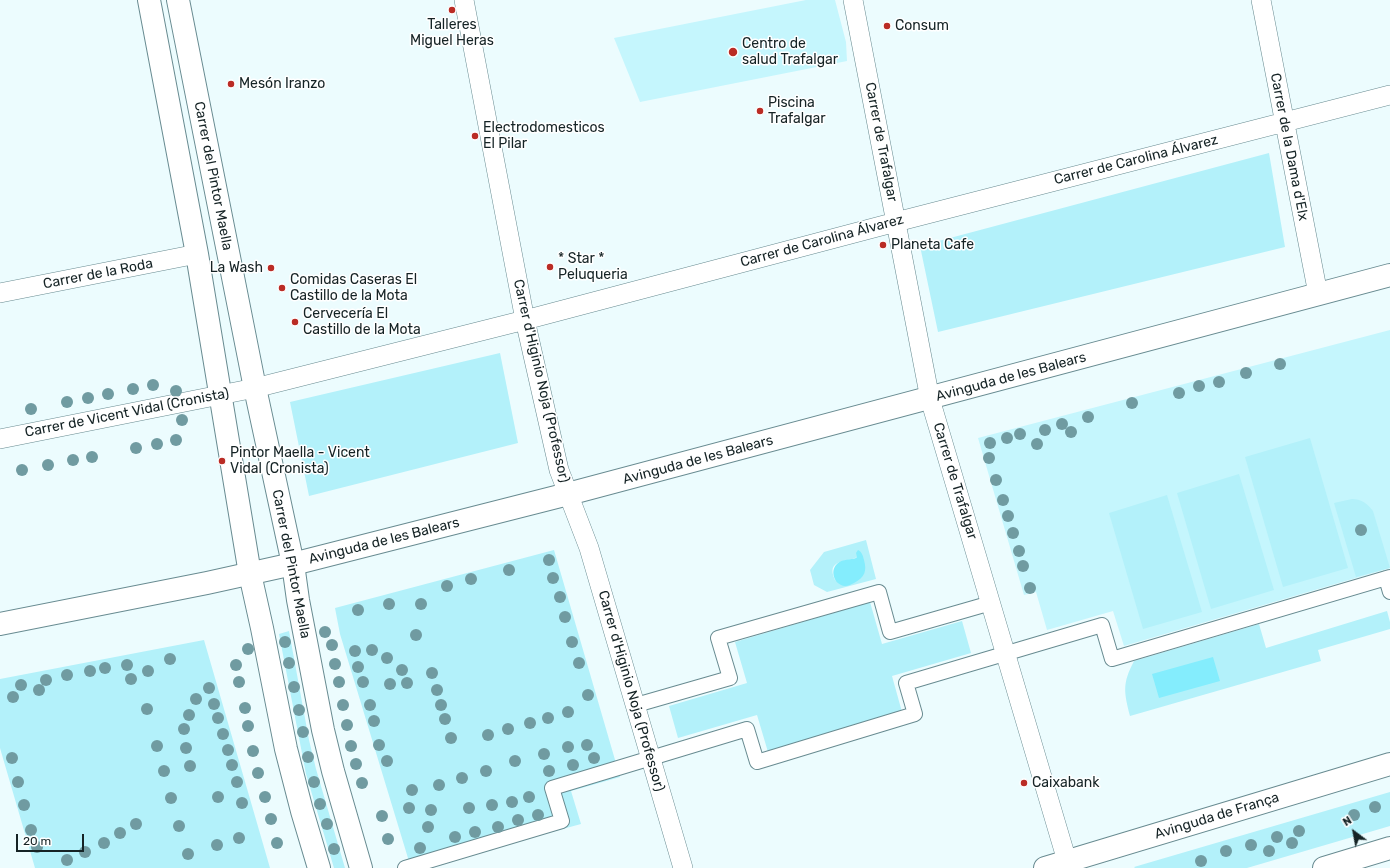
<!DOCTYPE html>
<meta charset="utf-8">
<style>
body{margin:0}
#map{position:relative;width:1390px;height:868px;overflow:hidden;background:#ecfcfe;font-family:Rubik,sans-serif}
canvas{display:block}
.north{position:absolute;left:1334px;top:812px;width:40px;height:40px;-webkit-text-stroke:3px #fff;paint-order:stroke;rotate:328deg;font-size:11px;font-weight:700;line-height:16px;text-align:center;color:#152325}
.north::after{content:'';display:block;margin:auto;width:14px;height:18px;background:#152325;clip-path:polygon(50% 0,100% 100%,50% 72%,0 100%)}
.scale{position:absolute;left:16px;top:834px;width:68px;height:18px;box-sizing:border-box;border:2px solid #152325;border-top:0;padding-left:5px;font-size:12px;line-height:14px;white-space:nowrap;color:#152325;-webkit-text-stroke:3px #fff;paint-order:stroke}
</style>
<div id="map">
<canvas width="1390" height="868"></canvas>
<div class="north">N</div>
<div class="scale">20 m</div>
</div>
<script>
const ctx = document.querySelector('canvas').getContext('2d');
ctx.lineJoin = 'round';
function fill(path, color) {
  ctx.fillStyle = color;
  ctx.fill(path, 'evenodd');
}
function trace(path, color, width, dash) {
  ctx.strokeStyle = color;
  ctx.lineWidth = width;
  ctx.lineCap = dash ? 'butt' : 'round';
  ctx.setLineDash(dash || []);
  ctx.stroke(path);
}
function write(font, color, halo, rows, align = 'center') {
  ctx.font = font + ' Rubik,sans-serif';
  ctx.lineWidth = 3;
  ctx.setLineDash([]);
  ctx.textBaseline = 'middle';
  ctx.strokeStyle = halo;
  ctx.fillStyle = color;
  for (const [text, x, y, turn = 0] of rows) {
    ctx.save();
    ctx.translate(x, y);
    ctx.rotate((+turn || 0) * Math.PI / 180);
    ctx.textAlign = isNaN(turn) ? turn : align;
    if (halo) ctx.strokeText(text, 0, 0);
    ctx.fillText(text, 0, 0);
    ctx.restore();
  }
}
const built = new Path2D(`
 M806,0H835L846,42L847,61L640,102L614,38Z
 M1390,330V568L1124,646L1113,611L1047,630L1036,592L1024,595L978,438Z`);
const green = new Path2D(`
 M1269,153L1285,247L938,332L920,246Z
 M500,353L518,443L309,496L290,402Z
 M1310,438L1348,568L1283,587L1245,457Z
 M1239,474L1274,590L1211,609L1177,493Z
 M1167,495L1202,612L1143,629L1109,513Z
 M1352,499C1361,499 1367,503 1373,511L1390,568L1356,577L1334,503Z
 M866,540L876,579L827,592L814,585L810,570L824,552ZM857,557L846,586L835,580C825,558 848,563 857,557Z
 M554,550L620,777L571,791L581,824L482,851L411,868L340,634L335,608Z
 M870,602L882,644L962,621L971,653L892,676L902,712L768,752L757,715L678,738L669,706L747,683L735,642Z
 M1387,611L1390,622V629L1318,650L1321,661L1130,716C1124,692 1122,684 1134,661L1259,624L1266,648Z
 M289,631L309,740L316,769L345,868H334L306,774L279,634Z
 M204,640L270,868H35L0,748V679Z
 M1390,792V826L1247,868H1135L1134,867Z`);
const water = new Path2D(`
 M858,550C862,552 863,556 864,560C867,571 865,577 854,583C851,584 849,586 845,586C834,585 829,570 838,563C843,559 850,560 856,558L857,557L856,553Z
 M1213,657L1220,681L1159,698L1152,674Z`);
const pedestrian = new Path2D(`
 M1386,578L1390,592
 M636,705L730,678L718,638L879,592L890,632L991,603
 M405,868L562,821L552,788L747,729L757,762L915,714L906,683L1102,625L1112,659L1390,577`);
const minor = new Path2D(`
 M464,0L525,320L559,470L589,548L683,868
 M853,0L930,399L1067,861
 M1261,0L1318,294
 M0,293L197,254
 M0,439L255,388L525,320L896,222L1390,95`);
const tertiary = new Path2D(`
 M149,0L197,254L250,574L262,628L286,749L302,811L319,868
 M178,0L255,388L293,564L298,600L323,730L333,771L361,868`);
const secondary = new Path2D(`
 M1045,868L1390,764
 M1324,868L1390,848`);
const primary = new Path2D(`
 M0,624L207,583L293,564L568,494L1390,275`);
const trees = [
 [1280,364],
 [1246,373],
 [1219,382],
 [153,385],
 [1199,386],
 [133,389],
 [176,391],
 [1179,393],
 [108,394],
 [88,398],
 [67,402],
 [1132,403],
 [31,409],
 [1088,417],
 [182,420],
 [1062,424],
 [1045,430],
 [1071,432],
 [1020,434],
 [1007,438],
 [176,440],
 [990,443],
 [157,444],
 [1037,444],
 [136,448],
 [92,457],
 [989,458],
 [73,460],
 [48,465],
 [22,470],
 [996,480],
 [1003,500],
 [1008,516],
 [1361,530],
 [1013,533],
 [1019,551],
 [549,560],
 [1023,566],
 [509,570],
 [553,578],
 [471,579],
 [447,586],
 [1030,588],
 [560,597],
 [389,604],
 [421,604],
 [358,610],
 [565,617],
 [325,632],
 [416,635],
 [285,642],
 [572,642],
 [332,645],
 [248,649],
 [372,650],
 [355,651],
 [387,658],
 [170,659],
 [289,663],
 [579,663],
 [335,664],
 [127,665],
 [236,665],
 [358,667],
 [105,668],
 [402,670],
 [90,671],
 [148,671],
 [432,673],
 [67,675],
 [131,679],
 [46,680],
 [239,682],
 [339,682],
 [363,682],
 [407,683],
 [390,684],
 [21,685],
 [294,687],
 [209,688],
 [39,690],
 [437,690],
 [588,695],
 [13,697],
 [196,699],
 [214,704],
 [343,705],
 [370,705],
 [441,705],
 [245,708],
 [147,709],
 [299,710],
 [568,712],
 [189,715],
 [218,718],
 [548,718],
 [445,719],
 [374,721],
 [530,723],
 [347,725],
 [248,726],
 [184,729],
 [508,729],
 [303,732],
 [223,734],
 [488,735],
 [451,738],
 [379,745],
 [587,745],
 [157,746],
 [351,746],
 [568,747],
 [186,748],
 [228,750],
 [253,751],
 [544,754],
 [308,757],
 [12,758],
 [594,758],
 [387,761],
 [515,761],
 [356,764],
 [232,765],
 [573,765],
 [190,766],
 [164,771],
 [486,771],
 [549,771],
 [258,773],
 [462,778],
 [18,782],
 [237,782],
 [314,782],
 [362,783],
 [439,785],
 [412,790],
 [218,797],
 [265,797],
 [529,797],
 [171,798],
 [512,802],
 [242,803],
 [320,804],
 [24,805],
 [492,805],
 [1375,807],
 [409,808],
 [469,808],
 [431,810],
 [538,815],
 [1354,815],
 [382,816],
 [271,819],
 [518,820],
 [136,824],
 [327,824],
 [179,826],
 [428,827],
 [498,827],
 [31,830],
 [1299,831],
 [475,832],
 [120,833],
 [455,837],
 [1277,837],
 [239,838],
 [388,839],
 [104,843],
 [277,843],
 [1292,843],
 [217,845],
 [1251,845],
 [37,847],
 [420,848],
 [334,849],
 [1226,851],
 [1269,851],
 [85,852],
 [188,854],
 [67,860],
 [1201,861]
];
const markers = [
 [452,10,4,"#ba2c25"],
 [887,26,4,"#ba2c25"],
 [733,52,5,"#ba2c25"],
 [231,84,4,"#ba2c25"],
 [760,111,4,"#ba2c25"],
 [475,136,4,"#ba2c25"],
 [883,245,4,"#ba2c25"],
 [550,267,4,"#ba2c25"],
 [271,268,4,"#ba2c25"],
 [282,288,4,"#ba2c25"],
 [295,322,4,"#ba2c25"],
 [222,461,4,"#ba2c25"],
 [1024,783,4,"#ba2c25"]
];
const poiNames = [
 ["Talleres",452,25,"center"],
 ["Miguel Heras",452,41,"center"],
 ["Consum",895,26],
 ["Centro de",742,44],
 ["salud Trafalgar",742,60],
 ["Mesón Iranzo",239,84],
 ["Piscina",768,103],
 ["Trafalgar",768,119],
 ["Electrodomesticos",483,128],
 ["El Pilar",483,144],
 ["Planeta Cafe",891,245],
 ["* Star *",558,259],
 ["Peluqueria",558,275],
 ["La Wash",263,268,"right"],
 ["Comidas Caseras El",290,280],
 ["Castillo de la Mota",290,296],
 ["Cervecería El",303,314],
 ["Castillo de la Mota",303,330],
 ["Pintor Maella - Vicent",230,453],
 ["Vidal (Cronista)",230,469],
 ["Caixabank",1032,783]
];
const streetNames = [
 ["Carrer de Trafalgar",881,142,79],
 ["Carrer de la Dama d'Elx",1289,147,79],
 ["Carrer de Carolina Álvarez",1136,160,-14],
 ["Carrer del Pintor Maella",213,176,79],
 ["Carrer de Carolina Álvarez",822,241,-15],
 ["Carrer de la Roda",98,274,-11],
 ["Avinguda de les Balears",1011,377,-15],
 ["Carrer d'Higinio Noja (Professor)",541,381,77],
 ["Carrer de Vicent Vidal (Cronista)",127,413,-11],
 ["Avinguda de les Balears",698,460,-15],
 ["Carrer de Trafalgar",955,481,73],
 ["Avinguda de les Balears",384,541,-14],
 ["Carrer del Pintor Maella",291,564,79],
 ["Carrer d'Higinio Noja (Professor)",631,691,74],
 ["Avinguda de França",1217,816,-17]
];
fill(built, '#c5f6fd');
fill(green, '#b3f1fa');
fill(water, '#84edfd');
trace(pedestrian, '#688b91', 16);
trace(minor, '#688b91', 20);
trace(tertiary, '#688b91', 24);
trace(secondary, '#688b91', 24);
trace(primary, '#688b91', 24);
trace(pedestrian, '#fff', 14);
trace(minor, '#fff', 19);
trace(tertiary, '#fff', 22);
trace(secondary, '#fff', 22);
trace(primary, '#fff', 22);
ctx.fillStyle = '#709ba1';
for (const [x, y] of trees) {
  ctx.beginPath();
  ctx.arc(x, y, 6, 0, 2 * Math.PI);
  ctx.fill();
}
for (const [x, y, r, color] of markers) {
  const dot = new Path2D();
  dot.arc(x, y, r, 0, 2 * Math.PI);
  ctx.fillStyle = color;
  ctx.fill(dot);
  trace(dot, '#fff', 1.5);
}
write('14px', '#152325', '#fff', poiNames, 'left');
write('14px', '#152325', '#fff', streetNames);
</script>
